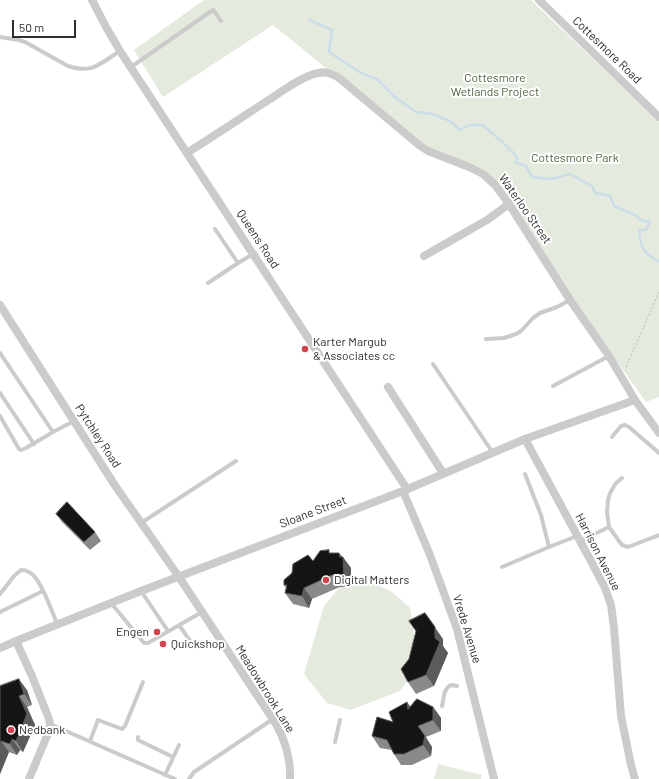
<!DOCTYPE html>
<style>
body{margin:0}
#map{position:relative;width:659px;height:779px;overflow:hidden;background:#fff;font-family:Barlow,sans-serif}
canvas{display:block}
.scale{position:absolute;left:12px;top:20px;width:64px;height:18px;box-sizing:border-box;border:2px solid #2e2e2e;border-top:0;padding-left:5px;font-size:12px;line-height:14px;white-space:nowrap;color:#2e2e2e;-webkit-text-stroke:3px #fff;paint-order:stroke}
</style>
<div id="map">
<canvas width="659" height="779"></canvas>
<div class="scale">50 m</div>
</div>
<script>
const ctx = document.querySelector('canvas').getContext('2d');
ctx.lineJoin = 'round';
function fill(path, color) {
  ctx.fillStyle = color;
  ctx.fill(path, 'evenodd');
}
function trace(path, color, width, dash) {
  ctx.strokeStyle = color;
  ctx.lineWidth = width;
  ctx.lineCap = dash ? 'butt' : 'round';
  ctx.setLineDash(dash || []);
  ctx.stroke(path);
}
function write(font, color, halo, rows, align = 'center') {
  ctx.font = font + ' Barlow,sans-serif';
  ctx.lineWidth = 4;
  ctx.setLineDash([]);
  ctx.textBaseline = 'middle';
  ctx.strokeStyle = halo;
  ctx.fillStyle = color;
  for (const [text, x, y, turn = 0] of rows) {
    ctx.save();
    ctx.translate(x, y);
    ctx.rotate((+turn || 0) * Math.PI / 180);
    ctx.textAlign = isNaN(turn) ? turn : align;
    if (halo) ctx.strokeText(text, 0, 0);
    ctx.fillText(text, 0, 0);
    ctx.restore();
  }
}
const green = new Path2D(`
 M204,0H531L659,122V397L646,402L484,176L427,150L273,25L163,97L134,50Z
 M373,583L392,592L410,608L417,654L414,672L400,691L350,710L327,703L304,674L324,606L340,587Z
 M438,764L482,775L481,779H434Z`);
const stream = new Path2D(`
 M309,20L332,30L329,52L361,73L377,79L396,98L416,112L432,114L450,121L460,130L469,125H483C495,136 507,145 517,157L516,163L525,165L532,177L551,179L570,174L592,186L595,193L610,196L614,206L637,216L642,221L650,222L646,230H639C640,246 643,254 659,261`);
const path = new Path2D(`
 M626,367L659,292`);
const service = new Path2D(`
 M0,37L19,40L25,42L68,66C93,74 99,64 120,51
 M131,67L213,10L217,15L221,21
 M215,229L238,263
 M208,283L238,263L253,254
 M486,339L504,338L516,334L521,331L533,318L540,313L557,307L570,300
 M0,353L53,432
 M433,364L493,453
 M553,386L609,356
 M0,393L34,444
 M0,416L19,449L21,450L26,448L53,432L74,421
 M612,437L621,426L625,425L629,427L659,453
 M525,474L541,515L549,547
 M622,478L616,483L610,493L608,500L607,512L609,527L622,545L628,547L659,535
 M141,523L236,461
 M580,541L609,527
 M502,567L549,547L577,536
 M141,591L168,631
 M0,594L14,576L21,570C25,570 30,572 33,575C42,583 52,611 57,624
 M111,603L144,643H148L202,612
 M0,612L43,591
 M179,625L195,648
 M442,706C444,698 443,689 451,685L457,686
 M50,724L175,779
 M138,737V740L173,757
 M90,741L98,720L122,729L125,726L143,682
 M335,742L340,720
 M165,775L179,745
 M189,779L194,772L273,719`);
const minor = new Path2D(`
 M92,0L106,27L120,51L407,489
 M539,0L659,117
 M187,153C214,136 241,118 267,101C281,92 302,76 318,73C326,71 332,74 339,78L419,145L428,151L469,167L483,174L495,185L509,204L570,300L609,356L635,400L659,433
 M424,256L487,220L509,204
 M0,305L114,484L179,577L276,724C286,742 291,759 290,779
 M388,387L443,473
 M525,439L592,563L605,588L611,605L614,628L621,716L631,765L635,779
 M403,491L430,555L457,629L494,779
 M16,641L32,676L49,719L50,724L49,731L29,779
 M0,648L16,641L141,591L403,491L525,439L635,400`);
const wall = new Path2D(`
 M56,514L95,532L101,541L90,550L62,522Z
 M339,553L351,568V587H340L312,599L309,608L293,604L285,593L286,588L284,585L313,561Z
 M443,639V646L448,653L434,686L416,694L408,682Z
 M0,686L27,690L32,705L27,707L35,725L23,752L20,750L17,755L9,752L0,774Z
 M410,707H433L441,718V731L426,737L432,747L431,756L412,765H401L394,754L392,750L380,748L372,736L393,722Z`);
const shadedWall = new Path2D(`
 M339,553L343,558V557L351,568V587L344,576L340,557Z
 M304,588L312,599L309,608L302,596Z
 M425,613L443,639V646L448,653L434,686L426,675L435,638Z
 M19,679L27,690L32,705L24,694Z
 M19,696L27,707L35,725L23,752L16,741Z
 M407,702L415,713L408,709Z
 M433,707L441,718V731L433,720Z
 M418,726L432,747L431,756L423,745Z
 M12,739L20,750L17,755L10,744Z
 M1,741L9,752L0,774V744Z`);
const building = new Path2D(`
 M67,502L95,532L84,542L56,514Z
 M329,550V553H339L340,557H343L344,576L332,575L304,588L302,596L285,593L287,585H284V580L292,573L293,564L308,555L313,561L320,551Z
 M425,613L435,627V638L440,642L426,675L408,682L401,669L409,659L416,631L409,621Z
 M19,679L24,694L19,696L27,714L16,741L12,739L10,744L1,741L0,744V686Z
 M417,699L433,707V720L418,726L425,736L423,745L404,754H394L387,740L372,736L377,717L393,722L389,712L407,702L408,709Z`);
const markers = [
 [305,349,4,"#d1434f"],
 [326,580,4,"#d1434f"],
 [157,632,4,"#d1434f"],
 [163,644,4,"#d1434f"],
 [11,730,4,"#d1434f"]
];
const streetNames = [
 ["Cottesmore Road",607,50,44],
 ["Waterloo Street",525,209,55],
 ["Queens Road",258,239,57],
 ["Pytchley Road",98,436,57],
 ["Sloane Street",313,512,-21],
 ["Harrison Avenue",598,552,63],
 ["Vrede Avenue",467,629,73],
 ["Meadowbrook Lane",265,689,58]
];
const parkNames = [
 ["Cottesmore",495,78],
 ["Wetlands Project",495,92],
 ["Cottesmore Park",575,158]
];
const poiNames = [
 ["Karter Margub",313,342],
 ["& Associates cc",313,356],
 ["Digital Matters",334,580],
 ["Engen",149,632,"right"],
 ["Quickshop",171,644],
 ["Nedbank",19,730]
];
fill(green, '#e4eadd');
trace(stream, '#cbdde7', 2.5);
trace(path, '#cbcbcb', 1.5, [2, 2]);
trace(service, '#cbcbcb', 4);
trace(minor, '#cbcbcb', 8);
fill(wall, '#8a8a8a');
fill(shadedWall, '#5b5b5b');
fill(building, '#151515');
trace(building, '#5b5b5b', 1);
for (const [x, y, r, color] of markers) {
  const dot = new Path2D();
  dot.arc(x, y, r, 0, 2 * Math.PI);
  ctx.fillStyle = color;
  ctx.fill(dot);
  trace(dot, '#fff', 1.5);
}
write('12px', '#2e2e2e', '#fff', streetNames);
write('12px', '#526540', '#fff', parkNames);
write('12px', '#2e2e2e', '#fff', poiNames, 'left');
</script>
